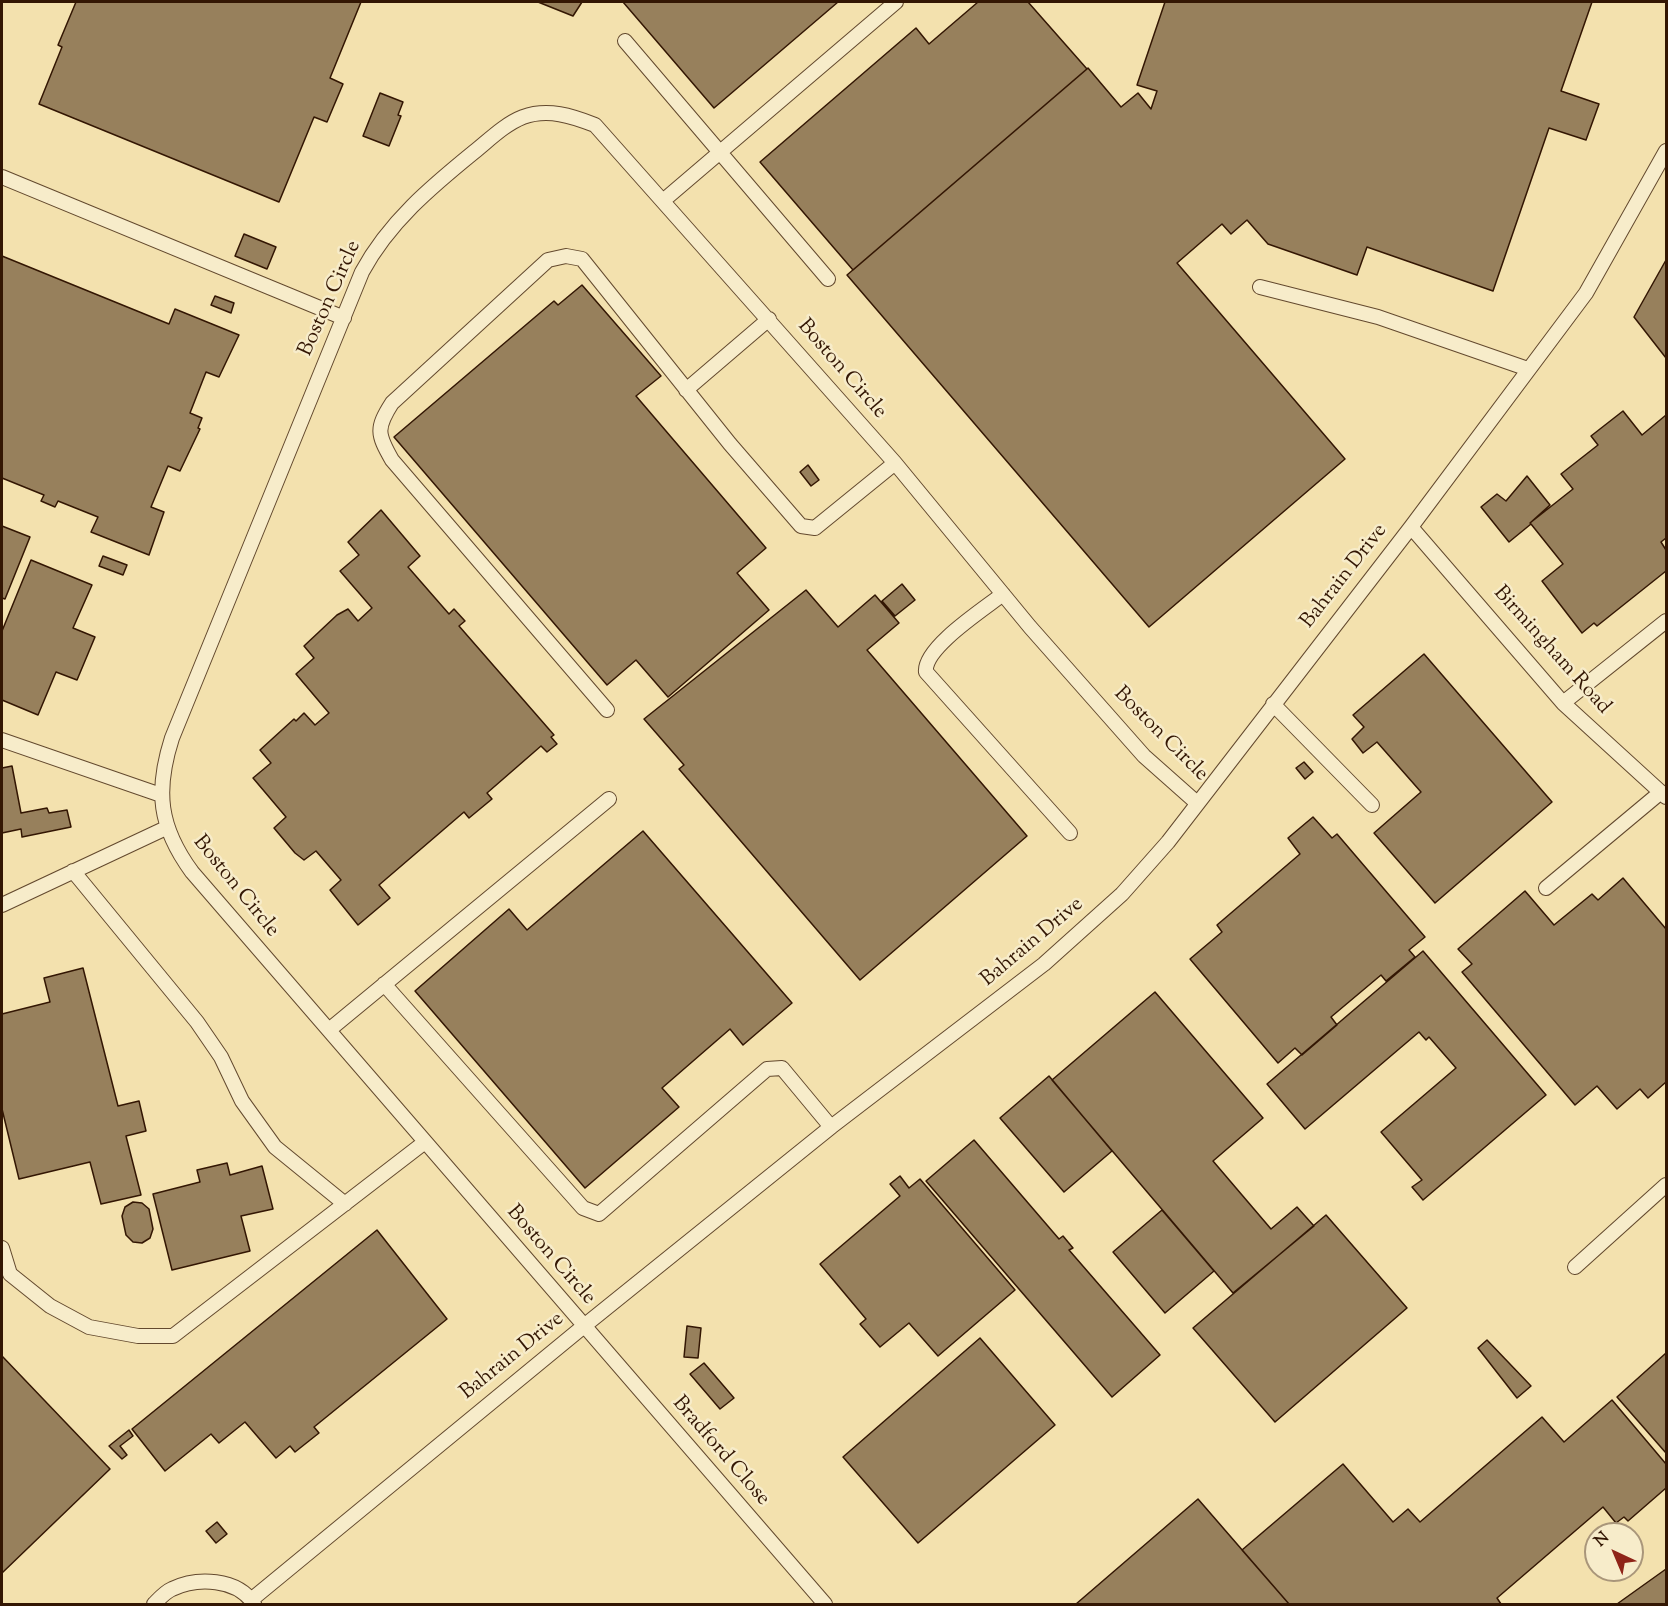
<!DOCTYPE html>
<style>
body{margin:0}
#map{position:relative;width:1668px;height:1606px;overflow:hidden;background:#f3e1ae;font-family:"Sorts Mill Goudy",serif}
canvas{display:block}
.frame{position:absolute;inset:0;border:3px solid #331603;pointer-events:none}
.north{position:absolute;left:1584px;top:1522px;width:60px;height:60px;box-sizing:border-box;background:#f7ecca;border:2px solid #a9967a;border-radius:50%;rotate:316deg;font-size:16px;font-weight:700;line-height:24px;text-align:center;color:#331603}
.north::after{content:'';display:block;margin:auto;width:21px;height:27px;background:#8f2418;clip-path:polygon(50% 0,100% 100%,50% 72%,0 100%)}
</style>
<div id="map">
<canvas width="1668" height="1606"></canvas>
<div class="frame"></div>
<div class="north">N</div>
</div>
<script>
const ctx = document.querySelector('canvas').getContext('2d');
ctx.lineJoin = 'round';
function fill(path, color) {
  ctx.fillStyle = color;
  ctx.fill(path, 'evenodd');
}
function trace(path, color, width, dash) {
  ctx.strokeStyle = color;
  ctx.lineWidth = width;
  ctx.lineCap = dash ? 'butt' : 'round';
  ctx.setLineDash(dash || []);
  ctx.stroke(path);
}
function write(font, color, halo, rows, align = 'center') {
  ctx.font = font + ' "Sorts Mill Goudy",serif';
  ctx.lineWidth = 5;
  ctx.setLineDash([]);
  ctx.textBaseline = 'middle';
  ctx.strokeStyle = halo;
  ctx.fillStyle = color;
  for (const [text, x, y, turn = 0] of rows) {
    ctx.save();
    ctx.translate(x, y);
    ctx.rotate((+turn || 0) * Math.PI / 180);
    ctx.textAlign = isNaN(turn) ? turn : align;
    if (halo) ctx.strokeText(text, 0, 0);
    ctx.fillText(text, 0, 0);
    ctx.restore();
  }
}
const building = new Path2D(`
 M76,2H361L330,78L343,84L327,122L314,117L279,202L39,104L62,47L58,45Z
 M538,2H582L573,16Z
 M623,2H838L714,108Z
 M978,2H1028L1087,69L853,270L760,162L916,28L929,44Z
 M1165,2H1592L1561,91L1599,104L1586,140L1549,128L1493,291L1367,247L1357,275L1268,244L1247,220L1231,234L1222,224L1177,263L1345,459L1149,627L847,275L1088,68L1121,107L1138,93L1151,109L1157,91L1137,85Z
 M380,93L403,102L398,115L401,116L389,146L363,136Z
 M244,234L276,247L267,269L235,256Z
 M2,256L169,324L175,309L239,335L219,377L206,372L190,413L202,418L198,428L200,429L180,471L168,466L151,507L164,512L149,555L91,532L98,517L58,501L55,507L41,501L44,495L2,478Z
 M1666,260V358L1634,317Z
 M582,285L661,376L636,396L766,548L737,573L769,610L668,697L636,660L607,685L394,437L554,301L558,305Z
 M215,296L234,303L231,313L211,305Z
 M1623,411L1642,435L1666,415V538L1661,542L1666,550V571L1597,626L1594,623L1582,633L1542,581L1563,564L1531,524L1509,542L1481,507L1497,494L1506,501L1527,476L1550,505L1530,523L1573,489L1561,474L1598,445L1591,436Z
 M808,465L819,480L811,486L800,472Z
 M381,510L420,556L408,567L449,614L454,609L465,621L459,626L554,735L551,737L557,744L547,752L541,746L487,793L492,799L469,818L464,812L379,885L390,898L358,925L330,890L341,880L316,851L304,860L295,853L274,828L286,817L253,778L271,763L260,750L294,719L296,721L304,713L315,725L329,713L296,674L314,658L304,646L337,615L348,609L358,621L372,608L340,571L359,555L348,542Z
 M2,526L30,537L5,599L2,598Z
 M103,556L127,565L123,575L99,566Z
 M31,560L92,585L73,628L95,637L77,680L56,672L38,715L2,700V631Z
 M902,584L915,600L895,616L882,601Z
 M806,590L838,627L875,595L899,623L867,650L1027,836L860,980L679,769L684,765L644,719Z
 M1424,654L1552,802L1435,903L1374,833L1421,792L1377,742L1363,753L1352,739L1364,727L1353,715Z
 M1304,762L1313,772L1305,779L1296,768Z
 M12,766L21,813L47,808L49,813L67,810L71,827L22,837L21,829L2,833V768Z
 M1313,817L1332,838L1337,834L1425,937L1409,950L1415,957L1386,981L1381,975L1331,1017L1337,1025L1302,1055L1295,1048L1278,1063L1190,959L1222,932L1217,925L1300,854L1288,838Z
 M643,831L792,1003L743,1045L730,1029L662,1088L679,1107L585,1188L415,991L509,909L527,930Z
 M1623,878L1666,929V1082L1648,1098L1640,1089L1617,1109L1597,1086L1575,1105L1462,972L1472,964L1458,949L1525,891L1554,925L1592,894L1598,900Z
 M1423,951L1546,1095L1423,1200L1412,1187L1422,1180L1381,1132L1456,1068L1429,1037L1426,1040L1419,1032L1305,1129L1267,1084Z
 M83,968L118,1106L139,1101L146,1131L126,1136L141,1195L101,1204L90,1162L19,1179L2,1109V1014L50,1002L44,978Z
 M1155,992L1263,1118L1213,1161L1271,1229L1297,1207L1314,1226L1233,1293L1052,1080Z
 M1049,1076L1112,1151L1064,1192L1000,1118Z
 M974,1140L1059,1239L1063,1236L1073,1248L1069,1250L1160,1355L1112,1397L926,1181Z
 M227,1163L230,1175L262,1166L273,1209L241,1216L250,1251L172,1270L153,1194L200,1182L197,1170Z
 M900,1176L909,1188L920,1179L1015,1290L938,1356L909,1323L880,1347L860,1324L866,1319L820,1264L900,1196L890,1184Z
 M133,1202L142,1203L149,1209L153,1229L150,1238L142,1243L133,1242L126,1235L122,1216L125,1207Z
 M1162,1210L1214,1271L1165,1313L1113,1252Z
 M1326,1215L1407,1308L1275,1422L1193,1328Z
 M377,1230L447,1319L314,1427L319,1433L295,1452L290,1446L276,1458L245,1422L219,1443L211,1434L165,1471L132,1429Z
 M687,1326L701,1328L698,1358L684,1357Z
 M980,1338L1055,1425L918,1543L843,1457Z
 M1487,1340L1531,1386L1517,1398L1478,1348Z
 M1666,1353V1453L1617,1397Z
 M2,1356L110,1469L2,1573Z
 M704,1363L734,1398L720,1409L690,1374Z
 M1612,1400L1666,1464V1488L1628,1521L1624,1517L1616,1523L1603,1507L1497,1598L1501,1604H1289L1242,1550L1343,1464L1393,1522L1408,1509L1420,1522L1542,1417L1564,1442Z
 M129,1430L133,1436L120,1446L127,1455L122,1459L109,1446Z
 M1198,1499L1289,1604H1076Z
 M217,1522L227,1534L216,1543L206,1531Z
 M1666,1569V1604H1617Z`);
const lane = new Path2D(`
 M625,41L828,279
 M2,177L344,318
 M664,200L896,2
 M1260,287L1378,317L1528,369
 M686,390L769,319
 M1411,527L1563,703L1666,797
 M1003,594C984,609 923,648 926,672L1070,833
 M1563,703L1666,621
 M1273,704L1372,805
 M607,710L392,460C377,434 376,428 392,403L548,260L566,256L582,259L730,444L801,526L815,528L895,463
 M2,740L161,795
 M73,871L197,1022L221,1057L242,1101L275,1147L345,1204
 M1546,888L1661,792
 M2,905L166,828
 M384,984L583,1208L599,1214L767,1069L782,1068L831,1127
 M329,1030L609,799
 M2,1248L10,1274L50,1306L89,1327L138,1336H173L425,1142
 M1575,1267L1666,1185
 M251,1600L584,1326L831,1127L1044,964L1122,894L1168,842L1411,527L1586,293L1666,151
 M154,1604C159,1599 165,1592 172,1589C197,1577 237,1578 254,1604
 M825,1604L192,872C159,827 155,791 172,738L362,272C389,222 431,187 474,152C489,140 505,124 523,117C548,108 572,116 595,125L895,463L1030,627L1144,756L1197,803`);
const streetNames = [
 ["Boston Circle",331,299,-66],
 ["Boston Circle",841,370,49],
 ["Bahrain Drive",1345,577,-52],
 ["Birmingham Road",1551,651,48],
 ["Boston Circle",1160,735,45],
 ["Boston Circle",235,887,51],
 ["Bahrain Drive",1033,943,-40],
 ["Boston Circle",550,1256,49],
 ["Bahrain Drive",513,1357,-39],
 ["Bradford Close",720,1452,49]
];
fill(building, '#97805c');
trace(building, '#331603', 1.5);
trace(lane, '#63492e', 16);
trace(lane, '#f7ecca', 14);
write('21px', '#331603', '#f7ecca', streetNames);
</script>
